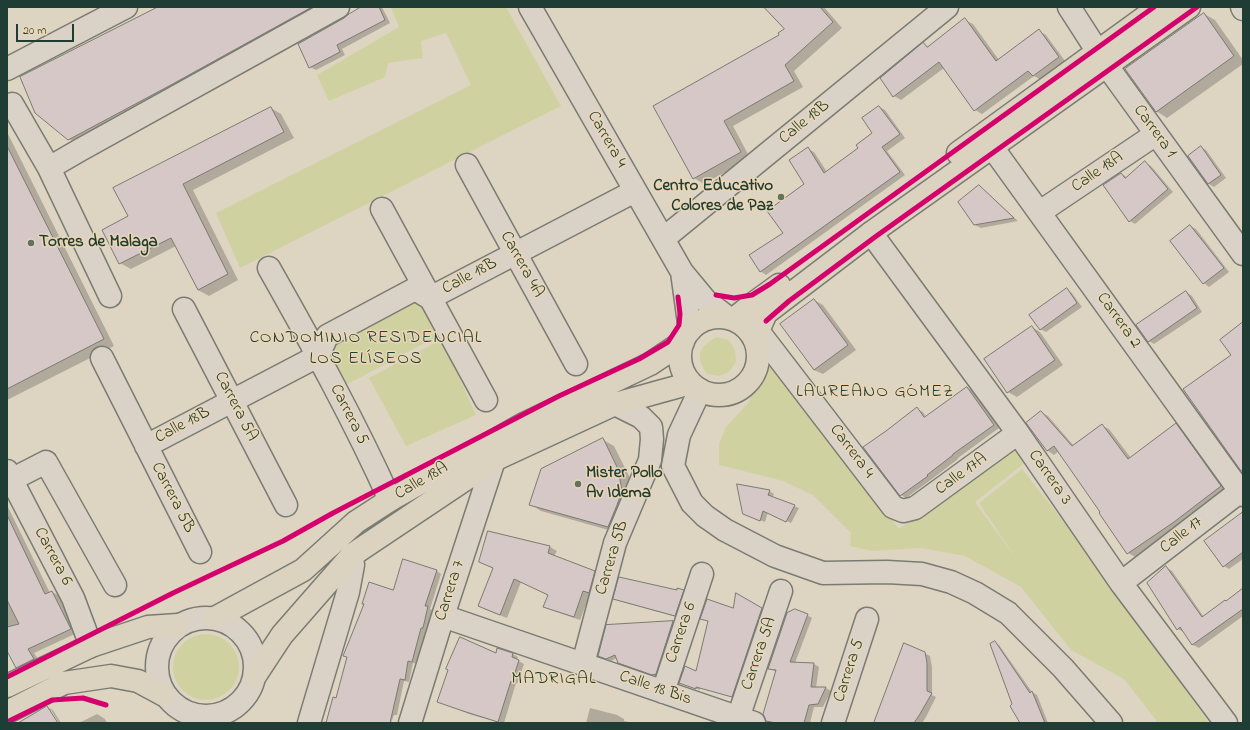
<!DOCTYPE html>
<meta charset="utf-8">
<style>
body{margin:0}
#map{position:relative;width:1250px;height:730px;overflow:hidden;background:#ded4c2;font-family:"Indie Flower",sans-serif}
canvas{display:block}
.frame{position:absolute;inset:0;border:8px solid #1f3d34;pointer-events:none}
.scale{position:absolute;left:16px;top:24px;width:58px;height:18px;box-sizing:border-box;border:2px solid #1f3d34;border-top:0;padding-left:5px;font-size:12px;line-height:14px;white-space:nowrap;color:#1f3d34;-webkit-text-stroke:3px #ebd7b5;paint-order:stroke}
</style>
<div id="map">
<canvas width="1250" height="730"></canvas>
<div class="frame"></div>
<div class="scale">20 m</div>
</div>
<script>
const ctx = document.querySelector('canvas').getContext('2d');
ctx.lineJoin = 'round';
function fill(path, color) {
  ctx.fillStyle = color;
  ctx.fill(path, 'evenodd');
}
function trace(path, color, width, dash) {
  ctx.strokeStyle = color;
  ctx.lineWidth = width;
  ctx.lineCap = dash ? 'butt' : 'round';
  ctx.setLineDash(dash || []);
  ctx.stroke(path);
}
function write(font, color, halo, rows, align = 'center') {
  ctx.font = font + ' "Indie Flower",sans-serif';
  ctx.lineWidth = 3;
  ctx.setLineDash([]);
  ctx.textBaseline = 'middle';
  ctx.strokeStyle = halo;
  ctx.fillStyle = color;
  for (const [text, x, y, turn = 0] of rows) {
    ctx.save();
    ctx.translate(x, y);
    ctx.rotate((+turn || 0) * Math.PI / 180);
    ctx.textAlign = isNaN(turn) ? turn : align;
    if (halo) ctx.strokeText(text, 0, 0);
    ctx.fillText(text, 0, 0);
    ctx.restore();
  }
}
const green = new Path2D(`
 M391,7H506L561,106L240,268L216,213L471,85L446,33L421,41L423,58L388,63L385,77L329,101L317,75L399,27Z
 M423,293L440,335L346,385L323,344Z
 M717,337L729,340L735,350L736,362L729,372L719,376L707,374C695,356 698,347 717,337Z
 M442,339L476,415L406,446L369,378Z
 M773,356L899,529L1014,446L1026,462L975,502L1017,560L979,503L1022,469L1082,545L1209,723H1156V720L1124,679L1071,650L1021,587L965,556L920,548L872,551L850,546L851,533L813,495L783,481L719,465V444L726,427L749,402L763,363Z
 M173 667a33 33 0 1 1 66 0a33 33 0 1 1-66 0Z`);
const shadow = new Path2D(`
 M160,7H318L80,146L69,139Z
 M363,7H382L390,23L342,49L345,55L316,70L310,67Z
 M771,7H824L842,28L794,71L803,87L733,126L750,158L704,184L694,178L654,106L781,36L786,29Z
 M1204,14L1215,20L1243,60V64L1167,118L1156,111Z
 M965,20L973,24L999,60L1039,31L1046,35L1065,61L1041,80L1034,76L982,114L975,110L944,68L901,100L894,96L923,44L929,47Z
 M879,107L885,110L905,138L887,151L905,175L766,275L760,271L784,233L806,184L808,149L814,152L827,172L860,149L874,134Z
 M271,108L281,114L294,138L193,190L238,280L209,296L198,290L176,246L131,269L120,263L129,217Z
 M7,132L114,346L7,400Z
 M1201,147L1206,150L1226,178L1214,187L1209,184L1189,156Z
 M1145,163L1151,166L1173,192L1135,224L1130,221L1121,174L1127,177Z
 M979,187L984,190L1018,221L981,228L975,225Z
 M1190,226L1196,229L1229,272L1209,287L1204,283Z
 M1067,289L1072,293L1082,307L1046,332L1040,329Z
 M1186,292L1192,296L1202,312L1154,344L1149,341Z
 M814,300L823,305L856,350L823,374L814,370Z
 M1032,327L1040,332L1063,365L1017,397L1008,392L985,359Z
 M967,388L973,391L999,428L958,458V459L932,479L906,498L901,495L917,409L923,412L926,417Z
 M1041,412L1048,416L1074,446L1102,426L1109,429L1131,458L1176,424L1182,428L1227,490L1181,526L1135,557L1128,553L1101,512L1059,451L1054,455L1048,451L1028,423Z
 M603,440L614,446L629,476L632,498L619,533L541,511L530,504Z
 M769,491L774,494L772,498L799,508L791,523L768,512L765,522L749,516Z
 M7,505L50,593L52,592L60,596L77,633L34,653L41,663L24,671L17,667L7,649Z
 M1243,517V559L1229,569L1224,566Z
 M489,532L550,547L557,551L554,556L594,572L601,576L596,596L590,594L580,620L551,610L545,606L549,595L521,582L507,618L486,610L479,606L494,569L487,565Z
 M404,560L437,571L441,574L430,609L432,610L428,630H426L417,664L413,663L409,682L404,681L397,715H394L391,723H323L324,721L327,722L336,699L394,591Z
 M1167,568L1172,571L1204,617L1226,602L1243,589V616L1199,648L1193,645L1184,631L1183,632L1178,629Z
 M683,591L688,594L680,618L619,601L614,599Z
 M737,594L765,611L736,698L700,688V690L680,683L697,672L709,621L702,618L734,609Z
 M807,615L812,618L795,663L814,664L819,667L816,688H826L831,691L823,707H814L810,723H784L777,672L769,669Z
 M673,622L678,625L658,677L624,665L619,662L617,658L611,661L599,656L607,626Z
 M995,643L999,645L1032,692L1037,695L1048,723H1021L1013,704Z
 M924,653L930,656L932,667V695L936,697L926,717L922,723H876Z
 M496,654H513L518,657L517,660L524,664L517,684L516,683L504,723H500L469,714L438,701Z
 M47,707L53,710L61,723H59L51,710H49L57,723H20Z
 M590,708L617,715L624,719V721L632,723H586Z
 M97,714L105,719L107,723H79Z`);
const building = new Path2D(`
 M158,7H312L169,86L68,140L35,113L20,77Z
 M361,7H379L385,20L337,45L340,52L309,68L298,44L344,18L349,14Z
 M764,7H820L833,22L785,65L794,81L724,121L741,152L693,179L653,106L779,35L778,33L784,29Z
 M1204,13L1234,56L1156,112L1125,69Z
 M965,18L996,61L1039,29L1059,57L1033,76L1028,71L974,111L939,62L893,97L880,78L923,42L927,47Z
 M879,106L900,134L882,147L900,172L760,272L749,255L783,233L767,211L804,184L789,160L808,147L824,173L858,148L856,145L872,133L862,118Z
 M271,107L284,132L183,184L228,274L198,290L171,238L119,264L102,230L128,216L113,188Z
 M7,146L104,339L7,389Z
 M1201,146L1221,175L1208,184L1188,156Z
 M1145,161L1168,189L1129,222L1103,185L1121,173L1125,178Z
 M979,185L1014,218L974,225L958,202Z
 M1190,225L1224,268L1203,284L1170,241Z
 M1067,288L1077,303L1040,330L1029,315Z
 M1186,291L1197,308L1148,342L1136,325Z
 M814,299L848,345L814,370L780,324Z
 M1243,322V470L1241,471L1183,389L1231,355L1220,340Z
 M1032,326L1055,360L1007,393L984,359Z
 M967,387L994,425L953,454V455L927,475L928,476L900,496L863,447L886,431L917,407L924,417Z
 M1041,411L1072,446L1102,424L1128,459L1176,423L1221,486L1174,522L1127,554L1099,513L1100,512L1054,446L1047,451L1026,423Z
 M603,438L618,469L622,491L617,505L608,527L529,505L541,469Z
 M737,484L770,490L768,495L795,505L786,522L763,511L760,521L743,514Z
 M1243,512V552L1223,567L1204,541Z
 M7,515L45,594L52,591L71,629L28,649L34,659L16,668L7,651V627L19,624L7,600Z
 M488,531L550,546L548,553L595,571L589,593L583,591L574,617L543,607L548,595L514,579L500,615L478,606L493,568L479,562Z
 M403,559L437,570L425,606H428L423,628H421L412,662L408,661L405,680L400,679L390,723H326L333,697L336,698L347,657L343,656L364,604H362L369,582L393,590Z
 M1166,566L1202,617L1225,600L1226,601L1243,588V609L1192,645L1180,627L1177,630L1147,583Z
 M619,577L677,590V588L684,590L675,616L613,599Z
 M736,593L762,608L732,697L696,687V689L679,683L685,666L696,671L708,621L700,619L707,599L733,608Z
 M795,609L808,614L790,662L814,663L811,687H826L818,704L809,705L804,723H776L766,721L763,714L776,670L768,669L787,613Z
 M673,621L656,674L652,675L618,663L615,655L606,659L598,656L606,625Z
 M460,637L496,653L497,648L513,653L512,657L519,660L512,682L511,681L498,722L463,711L437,702L448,670L446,669Z
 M995,641L1030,693L1032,691L1045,723H1020L1010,706L1012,704L990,644Z
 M904,643L925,652L927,663V691L932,693L920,714L914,723H874Z
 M47,706L58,723H18L45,707Z`);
const minor = new Path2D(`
 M530,7L682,272L706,301L727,317
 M1069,7L1107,66L1243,254
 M1242,7L1243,9
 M7,69L126,7
 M12,104L49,168
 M992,147L1243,495
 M467,165L576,364
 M382,209L486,400
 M1040,212L1156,134
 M871,233L1018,433L1121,583L1226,723
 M663,239L947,7
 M269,268C312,344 354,420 390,500
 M682,272L690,330
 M110,296L49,168L80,150L338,7
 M184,309L286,505
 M758,331L893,507L903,511L915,508L1018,433
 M102,358L200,552
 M700,390L679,435L673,466L692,503L705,516L725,530L775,556L823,573L887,572L922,574L951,582L975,593L1008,613L1063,668L1111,723
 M146,446L318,356L327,336L415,289L430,298L635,191
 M7,471L73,598L91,646
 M7,482L46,462L115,585
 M1121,583L1243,489
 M443,616L754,723
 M157 667a49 49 0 1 1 98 0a49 49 0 1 1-98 0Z
 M583,664L615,543L650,460L652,439L651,427L641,417L615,404
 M663,692L702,574
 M738,718L781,591
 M309,723L348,592L353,565L352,555
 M410,723L443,616L494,460
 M833,723L867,619`);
const major = new Path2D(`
 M958,153L1159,7
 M680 356a39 39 0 1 1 78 0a39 39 0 1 1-78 0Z
 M734,319L750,306L779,285
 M758,348V331L766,313L871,233L1189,7
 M215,618L303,570L356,522L390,500L522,425L650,364L683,342
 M255,676L282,635L352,555L494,460L615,404L691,383
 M7,686L91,646L148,627L178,625
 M7,712L64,683L111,676L138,681L164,695`);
const cycleway = new Path2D(`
 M716,295L734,298L752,295L770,284L1154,7
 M766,321L789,301L875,237L1197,7
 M7,677L173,593L283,541L333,513L559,396L639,359L668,342L679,325L680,314L678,297
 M7,722L52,700L83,698L106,705`);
const markers = [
 [781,197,4,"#627266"],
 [31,243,4,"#627266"],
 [578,484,4,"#627266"]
];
const streetNames = [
 ["Calle 18B",805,123,-39],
 ["Carrera 1",1154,132,54],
 ["Carrera 4",606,140,60],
 ["Calle 18A",1098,173,-34],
 ["Carrera 4A",521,265,61],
 ["Calle 18B",470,277,-28],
 ["Carrera 2",1118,321,54],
 ["Carrera 5A",235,407,63],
 ["Carrera 5",348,415,63],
 ["Calle 18B",183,426,-28],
 ["Carrera 4",851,452,53],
 ["Calle 17A",962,475,-36],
 ["Carrera 3",1049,478,55],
 ["Calle 18A",422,482,-30],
 ["Carrera 5B",172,498,63],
 ["Calle 17",1182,536,-38],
 ["Carrera 6",52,557,62],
 ["Carrera 5B",613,558,-73],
 ["Carrera 7",451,591,-72],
 ["Carrera 6",682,633,-71],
 ["Carrera 5A",760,654,-71],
 ["Carrera 5",850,671,-72],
 ["Calle 18 Bis",655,689,19]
];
const poiNames = [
 ["Centro Educativo",773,187,"right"],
 ["Colores de Paz",773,207,"right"],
 ["Torres de Malaga",39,243],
 ["Mister Pollo",586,474],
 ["Av Idema",586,494]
];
const neighbourhoodNames = [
 ["CONDOMINIO RESIDENCIAL",366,339],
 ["LOS ELÍSEOS",366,360],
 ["LAUREANO GÓMEZ",875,393],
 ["MADRIGAL",554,680]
];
fill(green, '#cfd2a0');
fill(shadow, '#0003');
fill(building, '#d5c8c7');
trace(building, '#7a7b72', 1);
trace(minor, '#7a7b72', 25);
trace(major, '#7a7b72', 25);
trace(minor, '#dad2c6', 22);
trace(major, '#dbd2c0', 22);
trace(cycleway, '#d6006c', 5);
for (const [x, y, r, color] of markers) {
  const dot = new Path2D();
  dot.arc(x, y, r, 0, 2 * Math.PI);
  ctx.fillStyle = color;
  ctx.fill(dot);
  trace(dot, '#ebd7b5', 1.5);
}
write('17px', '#1f3d34', '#ebd7b5', streetNames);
write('bold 17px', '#1f3d34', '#ebd7b5', poiNames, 'left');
ctx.letterSpacing = '1px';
write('18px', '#1f3d34', '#ebd7b5', neighbourhoodNames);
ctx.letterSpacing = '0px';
</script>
